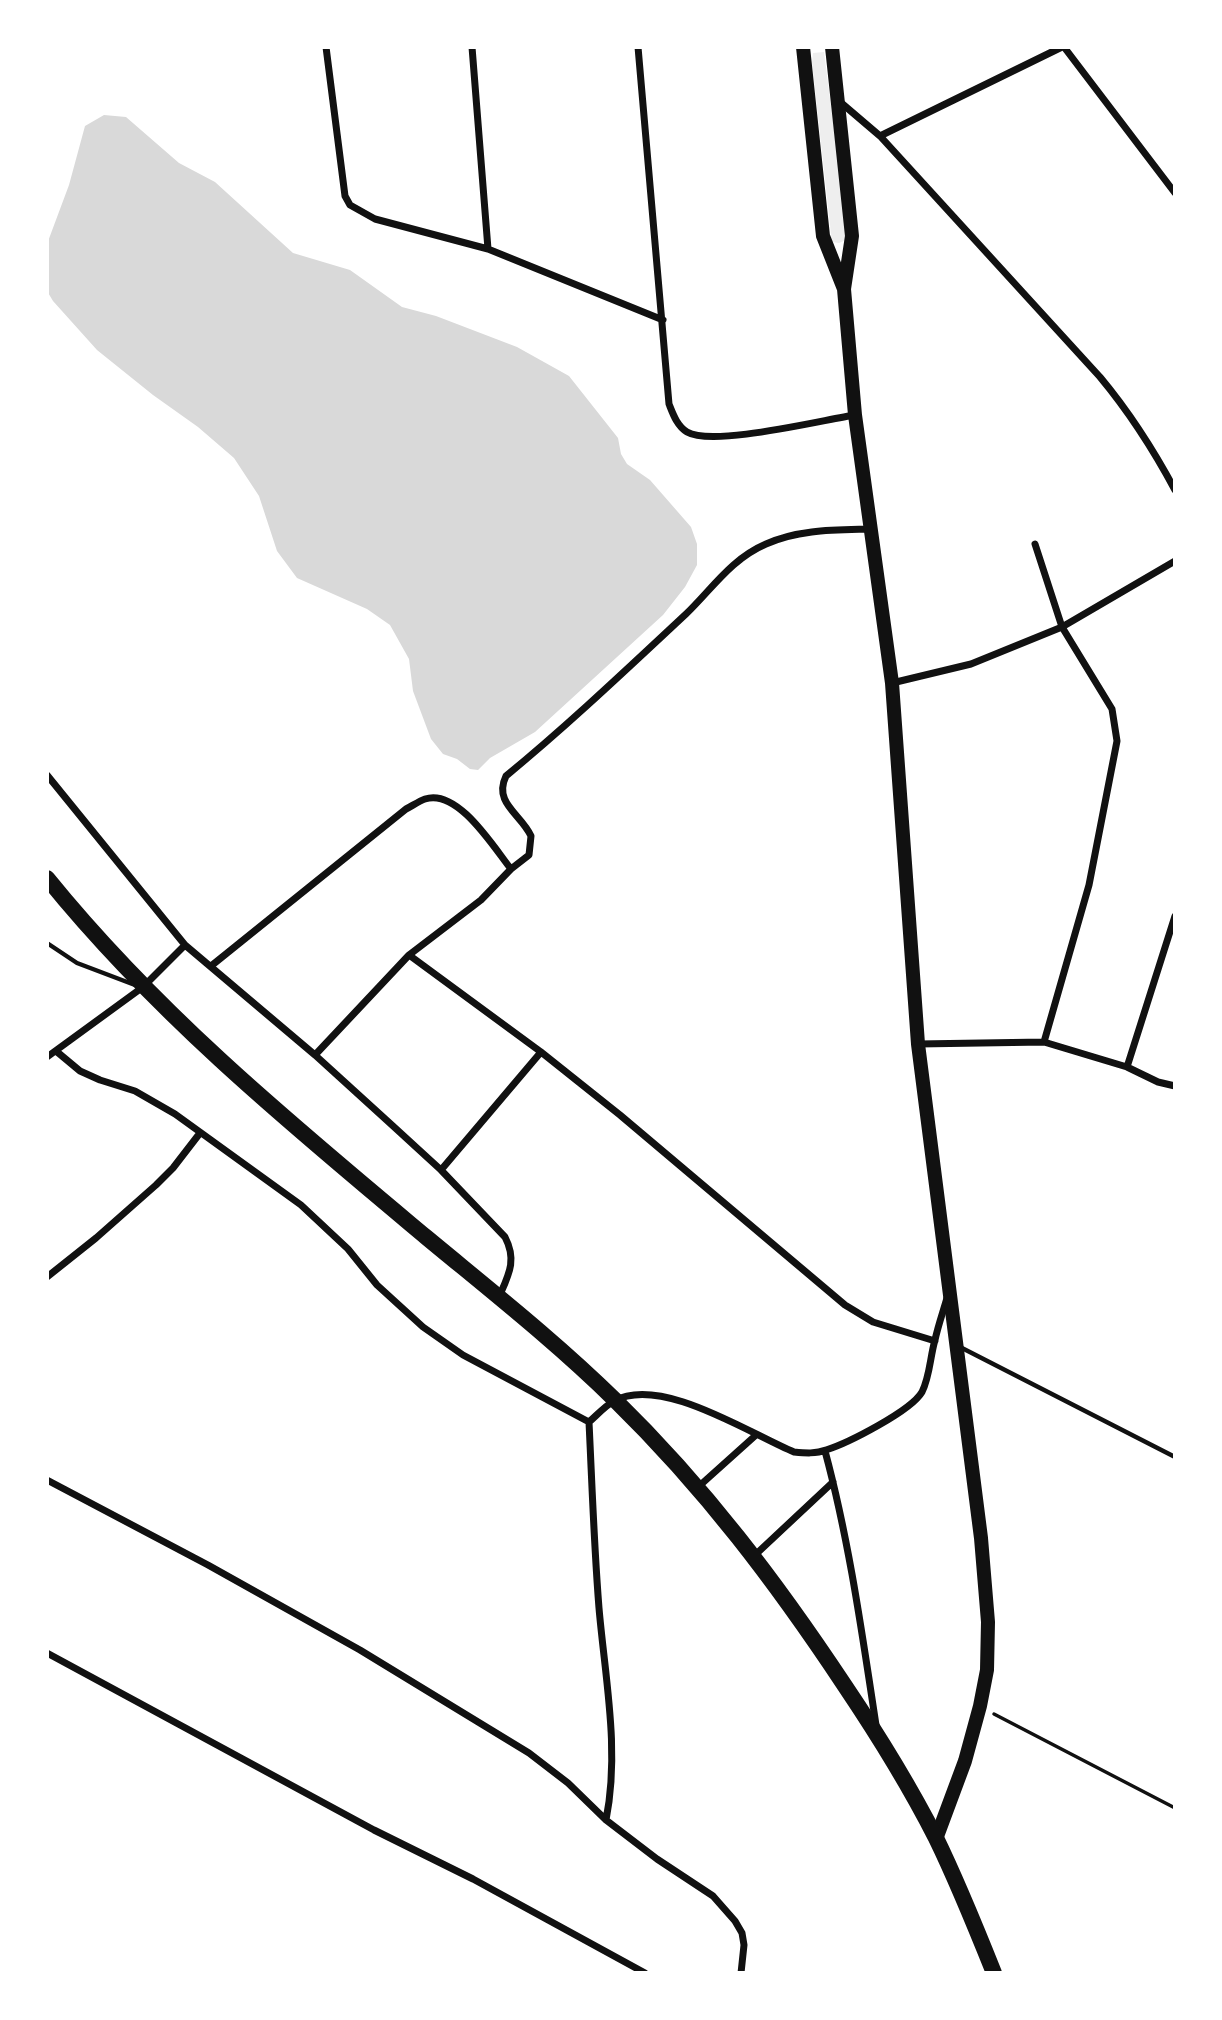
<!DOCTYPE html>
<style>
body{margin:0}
#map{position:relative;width:1222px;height:2020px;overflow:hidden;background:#fff;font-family:"PT Sans",sans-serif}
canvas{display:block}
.frame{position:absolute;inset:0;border:49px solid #fff;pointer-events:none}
</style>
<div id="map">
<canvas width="1222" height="2020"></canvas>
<div class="frame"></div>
</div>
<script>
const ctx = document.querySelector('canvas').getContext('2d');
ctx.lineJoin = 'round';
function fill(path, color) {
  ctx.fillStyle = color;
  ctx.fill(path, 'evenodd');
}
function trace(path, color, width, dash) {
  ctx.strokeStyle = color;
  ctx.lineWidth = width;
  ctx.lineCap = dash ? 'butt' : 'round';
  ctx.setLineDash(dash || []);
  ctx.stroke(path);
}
const green = new Path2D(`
 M824,52L848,239L839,243L832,242L831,234L812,62L813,53Z`);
const water = new Path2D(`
 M104,115L126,117L179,163L215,182L293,253L350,270L402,307L436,316L517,347L569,376L618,438L621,454L627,464L650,480L691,527L697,544V565L685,587L663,615L535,732L490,758L478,770L470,769L457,759L443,754L431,739L413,691L409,659L390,625L367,609L297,578L277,551L259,496L234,458L198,427L153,395L97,350L53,301L47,291V244L69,185L85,126Z`);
const path = new Path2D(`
 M994,1714L1175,1808`);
const service = new Path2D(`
 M47,943L77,963L135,985
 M960,1347L1175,1457`);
const minor = new Path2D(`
 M326,47L345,196L350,205L375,219L488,249L663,320
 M472,47L488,249
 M638,47L669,404C673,414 677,426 687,432C713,447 822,420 855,415
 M1064,47L1175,193
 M839,101L880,136L1100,377C1130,413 1153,449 1175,490
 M880,136L1062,47
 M1035,544L1062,627L1112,709L1117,741L1089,885L1044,1042
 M892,683L971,664L1062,627L1175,561
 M47,775L185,945L315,1055L393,1126L441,1170L505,1237C517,1260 509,1274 499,1297
 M511,869L529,855L531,836C521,814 493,803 506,776C568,725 627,669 686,614C712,589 731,559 766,544C799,529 836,530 871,529
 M409,955L541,1052L620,1115L845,1305L873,1322L935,1341
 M211,966L406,809C412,806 419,801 425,799C458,788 494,848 511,869L481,900L409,955L315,1055
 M918,1044L1044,1042L1127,1067L1158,1082L1175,1086
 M56,1051L80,1071L100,1080L135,1091L175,1114L301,1205L348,1249L377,1285L423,1327L463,1355L589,1422
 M47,1057L143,987L185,945
 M1127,1067L1175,916
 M441,1170L541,1052
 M47,1277L96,1238L156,1185L173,1168L200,1133
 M825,1451C849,1540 862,1633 876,1725
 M47,1480L208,1565L360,1650L529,1753L568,1783L606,1820L657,1859L713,1896L735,1921L742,1933L744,1945L741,1973
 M697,1488L756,1435
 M754,1556L833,1482
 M47,1653L374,1830L473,1879L645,1973
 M606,1820C620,1750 605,1678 599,1608C594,1546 592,1484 589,1422C597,1415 605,1406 614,1401C661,1375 750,1434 794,1452C805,1453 816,1454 826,1450C848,1443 911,1411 922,1392C930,1376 930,1357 935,1340C938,1326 943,1312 947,1298`);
const secondary = new Path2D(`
 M803,47L823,236L844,289
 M832,47L852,236L844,289L855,415L892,683L918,1044L981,1538L988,1622L987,1670L980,1706L965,1761L936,1839`);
const trunk = new Path2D(`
 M47,878C157,1014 292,1125 426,1237C490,1290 556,1342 615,1400C705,1488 776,1582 845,1686C878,1735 909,1785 936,1838C957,1881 976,1928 994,1973`);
fill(green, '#eee');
fill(water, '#d9d9d9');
trace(path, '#111', 3.5);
trace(service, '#111', 4.5);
trace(minor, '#111', 7);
trace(secondary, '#111', 14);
trace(trunk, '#111', 16);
</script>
